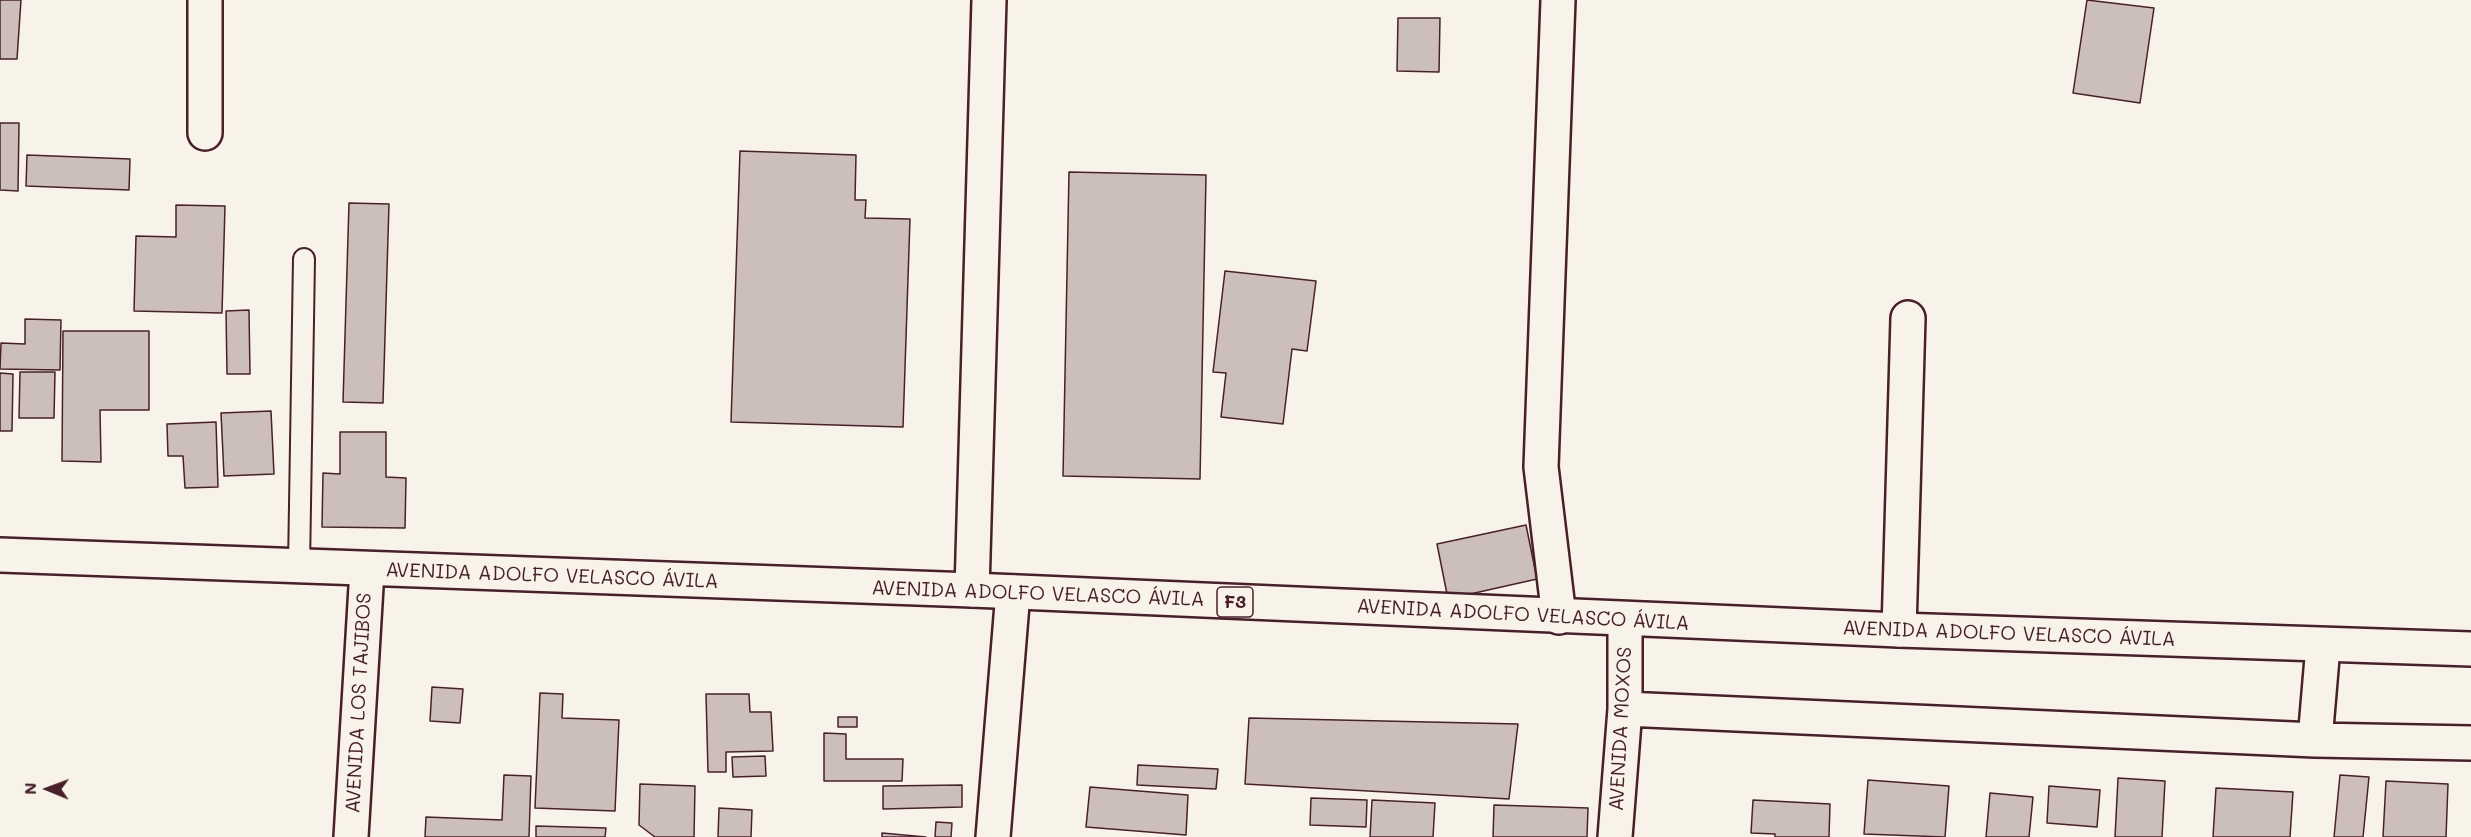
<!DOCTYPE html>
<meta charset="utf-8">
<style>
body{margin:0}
#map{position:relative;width:2471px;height:837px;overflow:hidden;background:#f7f3e8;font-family:Mali,sans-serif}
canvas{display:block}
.north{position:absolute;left:18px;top:759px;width:60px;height:60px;-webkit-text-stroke:4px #f7f3e8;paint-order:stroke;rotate:271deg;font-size:16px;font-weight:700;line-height:24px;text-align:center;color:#4a1f2b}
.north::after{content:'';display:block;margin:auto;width:21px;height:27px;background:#4a1f2b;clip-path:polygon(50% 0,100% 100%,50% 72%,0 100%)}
</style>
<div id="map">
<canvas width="2471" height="837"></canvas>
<div class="north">N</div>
</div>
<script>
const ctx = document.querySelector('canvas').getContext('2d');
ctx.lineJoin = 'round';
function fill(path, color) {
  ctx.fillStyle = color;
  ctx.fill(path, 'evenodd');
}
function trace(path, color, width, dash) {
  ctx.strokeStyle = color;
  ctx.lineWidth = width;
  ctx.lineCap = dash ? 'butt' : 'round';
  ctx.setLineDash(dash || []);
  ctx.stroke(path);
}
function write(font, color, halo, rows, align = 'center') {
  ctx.font = font + ' Mali,sans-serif';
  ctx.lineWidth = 5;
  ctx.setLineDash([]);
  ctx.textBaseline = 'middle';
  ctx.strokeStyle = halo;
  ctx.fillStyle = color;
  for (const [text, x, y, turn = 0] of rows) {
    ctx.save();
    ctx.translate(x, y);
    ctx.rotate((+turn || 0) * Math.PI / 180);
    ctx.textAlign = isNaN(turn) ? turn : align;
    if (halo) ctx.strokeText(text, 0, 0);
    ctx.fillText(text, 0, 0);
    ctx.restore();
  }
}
const building = new Path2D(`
 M0,0H21L17,59H0Z
 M2087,0L2154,8L2140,103L2073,93Z
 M1398,18H1440L1439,72L1397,71Z
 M0,123H19L18,191L0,190Z
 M740,151L856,155L855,200H866L865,218L910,219L903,427L731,422Z
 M27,155L130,159L129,190L26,186Z
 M1069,172L1206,175L1200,479L1063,476Z
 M349,203L389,204L383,403L343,402Z
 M176,205L225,206L222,313L134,311L136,236L176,237Z
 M1225,271L1316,281L1307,351L1292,349L1283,424L1221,417L1226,373L1213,372Z
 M249,310L250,374H227L226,311Z
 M25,319L61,320L60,370L0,369L1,343L25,344Z
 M63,331H149V410H100L101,462L62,461Z
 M20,372H55L54,418H19Z
 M0,373L13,374L12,431H0Z
 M271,411L274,474L224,476L221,413Z
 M216,422L218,487L185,488L183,456H168L167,424Z
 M340,432H386V477L406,478L405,528L322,527L323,473L340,474Z
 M1526,525L1537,579L1448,599L1437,544Z
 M432,687L463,689L460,723L430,721Z
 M540,693L563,694L562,718L619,720L615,811L535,808Z
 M706,694H749L750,712H771L773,751L726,752V772H708Z
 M838,717H857V727H838Z
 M1249,718L1518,724L1509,799L1245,784Z
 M824,733L846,734V759H903L902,781H824Z
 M765,756L766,776L733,777L732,757Z
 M1138,765L1218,769L1216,789L1137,785Z
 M504,775L531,776L529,837H425L426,817L502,820Z
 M2340,775L2369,777L2363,837H2334Z
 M2118,778L2165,781L2162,837H2115Z
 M1868,780L1949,786L1945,837L1864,834Z
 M2386,781L2448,784L2446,837H2383Z
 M640,784L695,786L694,837H655L639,825Z
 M962,785V807L883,809V786Z
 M2049,786L2100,790L2097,827L2047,823Z
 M1090,787L1188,795L1186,835L1086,827Z
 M2216,788L2293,792L2290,837H2213Z
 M1990,793L2033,797L2029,837H1986Z
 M1311,798L1367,800L1366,827L1310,825Z
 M1372,800L1435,803L1433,837H1370Z
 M1753,800L1830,804L1829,837H1775V834L1751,833Z
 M1494,805L1588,808L1587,837H1493Z
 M719,808L752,810L751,837H718Z
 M936,822L952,823L951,837H935Z
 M536,826L606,828L605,837H536Z
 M882,833L926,837H882Z`);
const lane = new Path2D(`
 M299,566L304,259`);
const street = new Path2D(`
 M205,0V133
 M1558,0L1541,467L1559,617
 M972,590L989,0
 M1899,630L1908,318
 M1625,709L2315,740L2471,743
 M2315,740L2323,646
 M993,837L1013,592
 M1615,837L1625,709V620`);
const primary = new Path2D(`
 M351,837L367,570`);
const highway = new Path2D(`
 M0,555L972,590L1899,630L2471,649`);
const shields = [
 [1235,602,36]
];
const shieldNames = [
 ["F3",1235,602]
];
const streetNames = [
 ["AVENIDA ADOLFO VELASCO ÁVILA",552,576,2],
 ["AVENIDA ADOLFO VELASCO ÁVILA",1038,594,2],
 ["AVENIDA ADOLFO VELASCO ÁVILA",1523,615,3],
 ["AVENIDA ADOLFO VELASCO ÁVILA",2009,634,2],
 ["AVENIDA LOS TAJIBOS",359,703,-87],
 ["AVENIDA MOXOS",1621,729,-87]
];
fill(building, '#ccbfb9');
trace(building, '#4a1f2b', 1.5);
trace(lane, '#4a1f2b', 24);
trace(street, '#4a1f2b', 38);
trace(primary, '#4a1f2b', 38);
trace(highway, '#4a1f2b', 38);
trace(lane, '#f7f3e8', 20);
trace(street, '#f7f3e8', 33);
trace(primary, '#f7f3e8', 33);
trace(highway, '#f7f3e8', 33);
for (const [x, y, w] of shields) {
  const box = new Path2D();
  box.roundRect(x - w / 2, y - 15, w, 30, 4.5);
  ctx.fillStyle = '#f7f3e8';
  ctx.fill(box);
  trace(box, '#4a1f2b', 1.5);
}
write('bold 18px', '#4a1f2b', null, shieldNames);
write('20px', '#4a1f2b', '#f7f3e8', streetNames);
</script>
